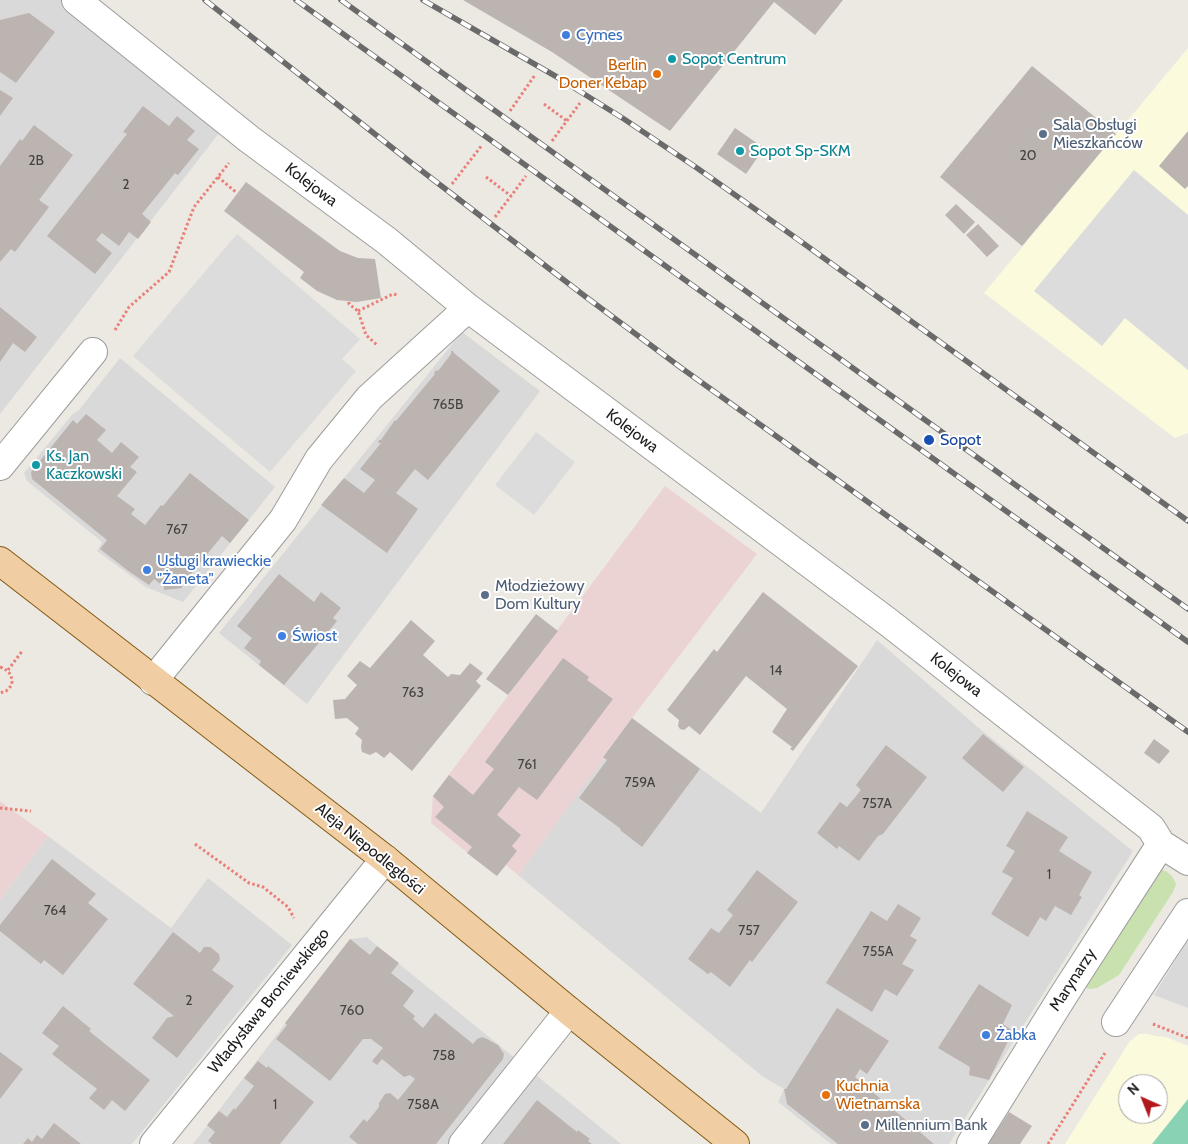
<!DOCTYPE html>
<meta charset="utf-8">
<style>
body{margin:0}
#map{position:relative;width:1188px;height:1144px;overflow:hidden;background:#ece9e3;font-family:Cabin,sans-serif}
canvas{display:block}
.north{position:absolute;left:1118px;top:1074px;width:50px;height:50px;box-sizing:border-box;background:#fff;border:1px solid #a4a4a4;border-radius:50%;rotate:316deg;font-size:14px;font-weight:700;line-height:20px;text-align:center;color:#1c1c1c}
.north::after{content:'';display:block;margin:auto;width:18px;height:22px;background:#b1171b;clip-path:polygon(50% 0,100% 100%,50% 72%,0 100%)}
</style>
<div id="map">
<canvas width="1188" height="1144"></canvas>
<div class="north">N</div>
</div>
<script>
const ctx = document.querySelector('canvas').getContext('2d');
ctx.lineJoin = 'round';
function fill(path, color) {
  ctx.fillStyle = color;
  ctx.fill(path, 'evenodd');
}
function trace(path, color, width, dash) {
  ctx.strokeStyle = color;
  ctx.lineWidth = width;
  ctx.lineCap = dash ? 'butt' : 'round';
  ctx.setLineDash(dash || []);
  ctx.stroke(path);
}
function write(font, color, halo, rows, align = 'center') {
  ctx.font = font + ' Cabin,sans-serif';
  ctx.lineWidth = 4;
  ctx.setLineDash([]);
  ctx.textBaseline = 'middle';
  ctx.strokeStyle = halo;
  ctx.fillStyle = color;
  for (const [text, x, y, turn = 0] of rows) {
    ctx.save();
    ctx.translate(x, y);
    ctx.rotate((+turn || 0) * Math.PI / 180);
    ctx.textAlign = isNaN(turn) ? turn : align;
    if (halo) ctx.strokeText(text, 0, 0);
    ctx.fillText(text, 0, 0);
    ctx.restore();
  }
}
const residential = new Path2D(`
 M0,0H63L220,132L0,414Z
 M462,332L540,391L307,704L219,633Z
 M120,358L275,487L183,602L146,587L97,551L102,542L27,481L24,473L72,415L79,410Z
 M877,640L980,729L1133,851L949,1144H831L778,1102L784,1089L762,1076L518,875L632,718L761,813Z
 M48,836L171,928L208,878L292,945L132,1144H0V900Z
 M367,937L377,946L621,1144H193L350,939Z
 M1188,940V1008L1154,995Z`);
const commercial = new Path2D(`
 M665,486L757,554L632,718L603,756L604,758L518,875L506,865L496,876L431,823L433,796Z
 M0,801L48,836L0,900Z`);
const education = new Path2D(`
 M1188,48V433L1175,438L984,293Z
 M1139,1034H1148L1156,1036L1166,1037L1188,1046V1144H1065L1130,1041ZM1128,1084H1158V1114H1128Z`);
const grass = new Path2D(`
 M1160,869C1169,872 1172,875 1176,884L1173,892L1119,975L1097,988L1089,989L1082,985Z`);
const pitch = new Path2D(`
 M1188,1099V1144H1152Z`);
const parking = new Path2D(`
 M1134,170L1188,215V370L1125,318L1102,346L1034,291Z
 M237,234L360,339L342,359L356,371L270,472L133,356Z
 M536,432L575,462L534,515L495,485Z`);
const building = new Path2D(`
 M463,0H843L815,35L774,2L670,131L552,52Z
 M29,13L55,32L16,83L0,72V20Z
 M1032,66L1116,134L1022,246L940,177Z
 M0,90L13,98L0,116Z
 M143,106L169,126L177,116L195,131L187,140L199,149L178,175L175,173L142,214L151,222L138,239L129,232L119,246L102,233L96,240L112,253L95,274L47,236L127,134L123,132Z
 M34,125L73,155L39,200L49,207L15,252L11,249L0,262V166L20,139L22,141Z
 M735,128L764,148L746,174L717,154Z
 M1188,131V186L1185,189L1159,166Z
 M246,182L340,251L358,258L375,259L381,298L357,302L337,300L317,291L300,278L304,272L224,211Z
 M956,204L975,222L964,234L945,215Z
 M978,224L999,246L987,257L966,235Z
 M0,307L37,337L25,352L13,343L0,362Z
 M451,351H453L454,353L500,391L428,480L415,469L396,493L418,509L387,553L321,505L344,478L364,493L375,480L360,469L381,443H378L379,440H381L395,420L396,421L435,374L434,373L436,370L438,371L451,354Z
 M86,414L106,430L97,440L112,453L121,442L139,457L130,467L137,472L117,496L135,509L131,514L145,525L161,505L163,506L190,473L249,520L230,543L222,536L182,585V588L164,590V587L154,579L149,585L127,570L100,549L107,540L32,479L31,472L73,420L77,424Z
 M279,574L314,602L321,592L341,608L333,618L337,621L284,685L259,665L261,661L244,648L252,638L237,626Z
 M763,592L858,666L793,751L790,749L792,747L772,732L787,709L746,676L700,735L689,726L684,730L680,729L678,726L679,720L667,710L714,649L717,652Z
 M536,614L558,631L508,695L486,679Z
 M411,620L435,641L423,655L448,677L451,674L460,675L470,663L483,673L476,681L481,686L412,771L390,752L384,758L376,752L370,755L362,752L361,747L362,740L355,734L359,728L347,718L335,719L333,700L345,699L357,685L347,676L360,661L370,668Z
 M563,658L589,677L587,680L613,699L537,800L519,787L497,815L521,835L512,846L517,851L497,876L467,853L472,847L435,817L444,807L433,796L449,775L473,795L494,769L485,762Z
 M632,718L700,769L642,847L620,830L621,829L579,798L607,760L603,757Z
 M983,734L1024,767L1003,792L962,758Z
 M1154,739L1170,751L1159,764L1144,753Z
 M886,745L927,777L883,834L878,836L859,861L839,846L837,849L817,833L840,802L847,807L861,790L856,785Z
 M1027,811L1068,837L1059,851L1092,872L1079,895L1082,897L1071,915L1055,906L1046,921L1040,917L1028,937L991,914L1013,878L1002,872L1015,851L1006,846Z
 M52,859L96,894L88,903L108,919L63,975L44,960L41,964L0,931V925Z
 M757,870L798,902L752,962L750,960L730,987L711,972L708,974L688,959L711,928L719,933L733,915L727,910Z
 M898,904L921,918L910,936L917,940L902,964L914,970L897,996L885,989L872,1012L826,983L871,911L887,921Z
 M173,932L200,953L204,947H210L219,954L220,960L212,970L234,986L177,1058L152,1038L167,1018L174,1016L133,984Z
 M350,939L370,955L377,946L399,963L391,973L414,991L403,1006L415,1016L413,1019L423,1028L435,1013L473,1044L477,1039L482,1037L487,1039L498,1045L504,1054L503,1059L436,1144H358L349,1137L364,1119L367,1122L379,1107V1103L385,1094L390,1093L398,1100L415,1079L410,1075L404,1077L382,1059L377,1065L372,1061L383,1048L371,1039H363L330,1081L276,1039L287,1025L285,1023Z
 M979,984L1012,1005L1003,1024L1013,1031L989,1080L969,1075L970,1067L938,1048Z
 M63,1006L91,1029L89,1031L150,1080L125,1111L112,1100L104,1110L89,1098L97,1089L52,1054L59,1046L42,1033Z
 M837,1008L889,1041L867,1074L860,1069L855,1077L934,1144H838L787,1104L784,1089H786Z
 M0,1052L23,1069L0,1099Z
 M258,1061L267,1068L268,1066L314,1102L280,1144H212L208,1141L215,1132L207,1125L219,1111L227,1117L234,1108L235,1110L254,1086L244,1078Z
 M537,1100L577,1132L578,1130L590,1139L588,1141L592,1144H503Z
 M1009,1112L1032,1126L1020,1144H988Z
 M54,1123L81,1144H23L28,1138L32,1142L37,1135L42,1139Z`);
const path = new Path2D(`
 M544,104L567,121
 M510,111L535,75
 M552,141L580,103
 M218,177L237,193
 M486,177L511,196
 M452,184L482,145
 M495,217L526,176
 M349,302V304L358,311L366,335L377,345
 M358,311L393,294L398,295
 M115,330L129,307L169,272L194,207L229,163
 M0,667C10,671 12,675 12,685L6,691L0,693
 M8,670L23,650
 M0,808L31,811
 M195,844L249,883L263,887L288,907L294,918
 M1153,1024L1188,1038
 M1048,1144L1105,1053`);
const street = new Path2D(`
 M76,0L249,139L387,241L468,308L888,622L1151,828L1161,844L1188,861
 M0,466L93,352
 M153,681L283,520L319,459L369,398L468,308
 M1116,1022L1188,913
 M154,1144L385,859
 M463,1144L569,1011
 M971,1144L1063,996L1161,844`);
const primary = new Path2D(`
 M0,561L385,859L569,1011L735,1144`);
const rail = new Path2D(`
 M205,0L409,161L586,297L680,367L1188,732
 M296,0L1188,642
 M341,0L1188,609
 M423,0L557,77L624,119L697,168L796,238L1188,521`);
const markers = [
 [566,35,5,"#3f7fe0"],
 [672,59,5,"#0f9aa8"],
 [657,74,5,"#e8710a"],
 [1043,134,5,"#5c6f8a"],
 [740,151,5,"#0f9aa8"],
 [929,440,6,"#1a4fb4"],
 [36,465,5,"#0f9aa8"],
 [147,570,5,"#3f7fe0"],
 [485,595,5,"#5c6f8a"],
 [282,636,5,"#3f7fe0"],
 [986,1035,5,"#3f7fe0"],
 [826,1095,5,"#e8710a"],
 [865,1125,5,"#5c6f8a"]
];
const numberNames = [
 ["20",1028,156],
 ["2B",36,161],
 ["2",126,185],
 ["765B",448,405],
 ["767",177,530],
 ["14",776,671],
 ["763",413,693],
 ["761",527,765],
 ["759A",640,783],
 ["757A",877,804],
 ["1",1049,875],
 ["764",55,911],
 ["757",749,931],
 ["755A",878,952],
 ["2",189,1001],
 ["760",352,1011],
 ["758",444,1056],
 ["1",275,1105],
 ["758A",423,1105]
];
const shopNames = [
 ["Cymes",576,35],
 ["Usługi krawieckie",157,561],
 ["\"Żaneta\"",157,579],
 ["Świost",292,636],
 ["Żabka",996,1035]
];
const cultureNames = [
 ["Sopot Centrum",682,59],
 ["Sopot Sp-SKM",750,151],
 ["Ks. Jan",46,456],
 ["Kaczkowski",46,474]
];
const foodNames = [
 ["Berlin",647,65],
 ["Doner Kebap",647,83],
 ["Kuchnia",836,1086,"left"],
 ["Wietnamska",836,1104,"left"]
];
const serviceNames = [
 ["Sala Obsługi",1053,125],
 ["Mieszkańców",1053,143],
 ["Młodzieżowy",495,586],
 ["Dom Kultury",495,604],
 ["Millennium Bank",875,1125]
];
const streetNames = [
 ["Kolejowa",311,185,37],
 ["Kolejowa",632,431,37],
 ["Kolejowa",956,675,38],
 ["Aleja Niepodległości",370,849,39],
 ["Marynarzy",1073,980,-57],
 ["Władysława Broniewskiego",269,1001,-51]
];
const transitNames = [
 ["Sopot",940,440]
];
fill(residential, '#dad9d9');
fill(commercial, '#ebd3d3');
fill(education, '#fbfadd');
fill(grass, '#c8e1ae');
fill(pitch, '#89d3b4');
fill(parking, '#dcdcdc');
fill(building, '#bcb4b0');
trace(street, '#9d9d9d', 30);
trace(primary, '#835a11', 30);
trace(path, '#e97f77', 3, [2.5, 2.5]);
trace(street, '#fff', 28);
trace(primary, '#f0cda3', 28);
trace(rail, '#6a6a6a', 5.5);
trace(rail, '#fff', 4, [11]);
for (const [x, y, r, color] of markers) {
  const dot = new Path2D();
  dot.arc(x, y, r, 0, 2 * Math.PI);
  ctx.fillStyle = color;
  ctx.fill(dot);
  trace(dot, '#fff', 2);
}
write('14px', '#444241', null, numberNames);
write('16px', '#366cbe', '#fff', shopNames, 'left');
write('16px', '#0d838f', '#fff', cultureNames, 'left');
write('16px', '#c56008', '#fff', foodNames, 'right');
write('16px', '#4e5e75', '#fff', serviceNames, 'left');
write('16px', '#1c1c1c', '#fff', streetNames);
write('16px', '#164399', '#fff', transitNames, 'left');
</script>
